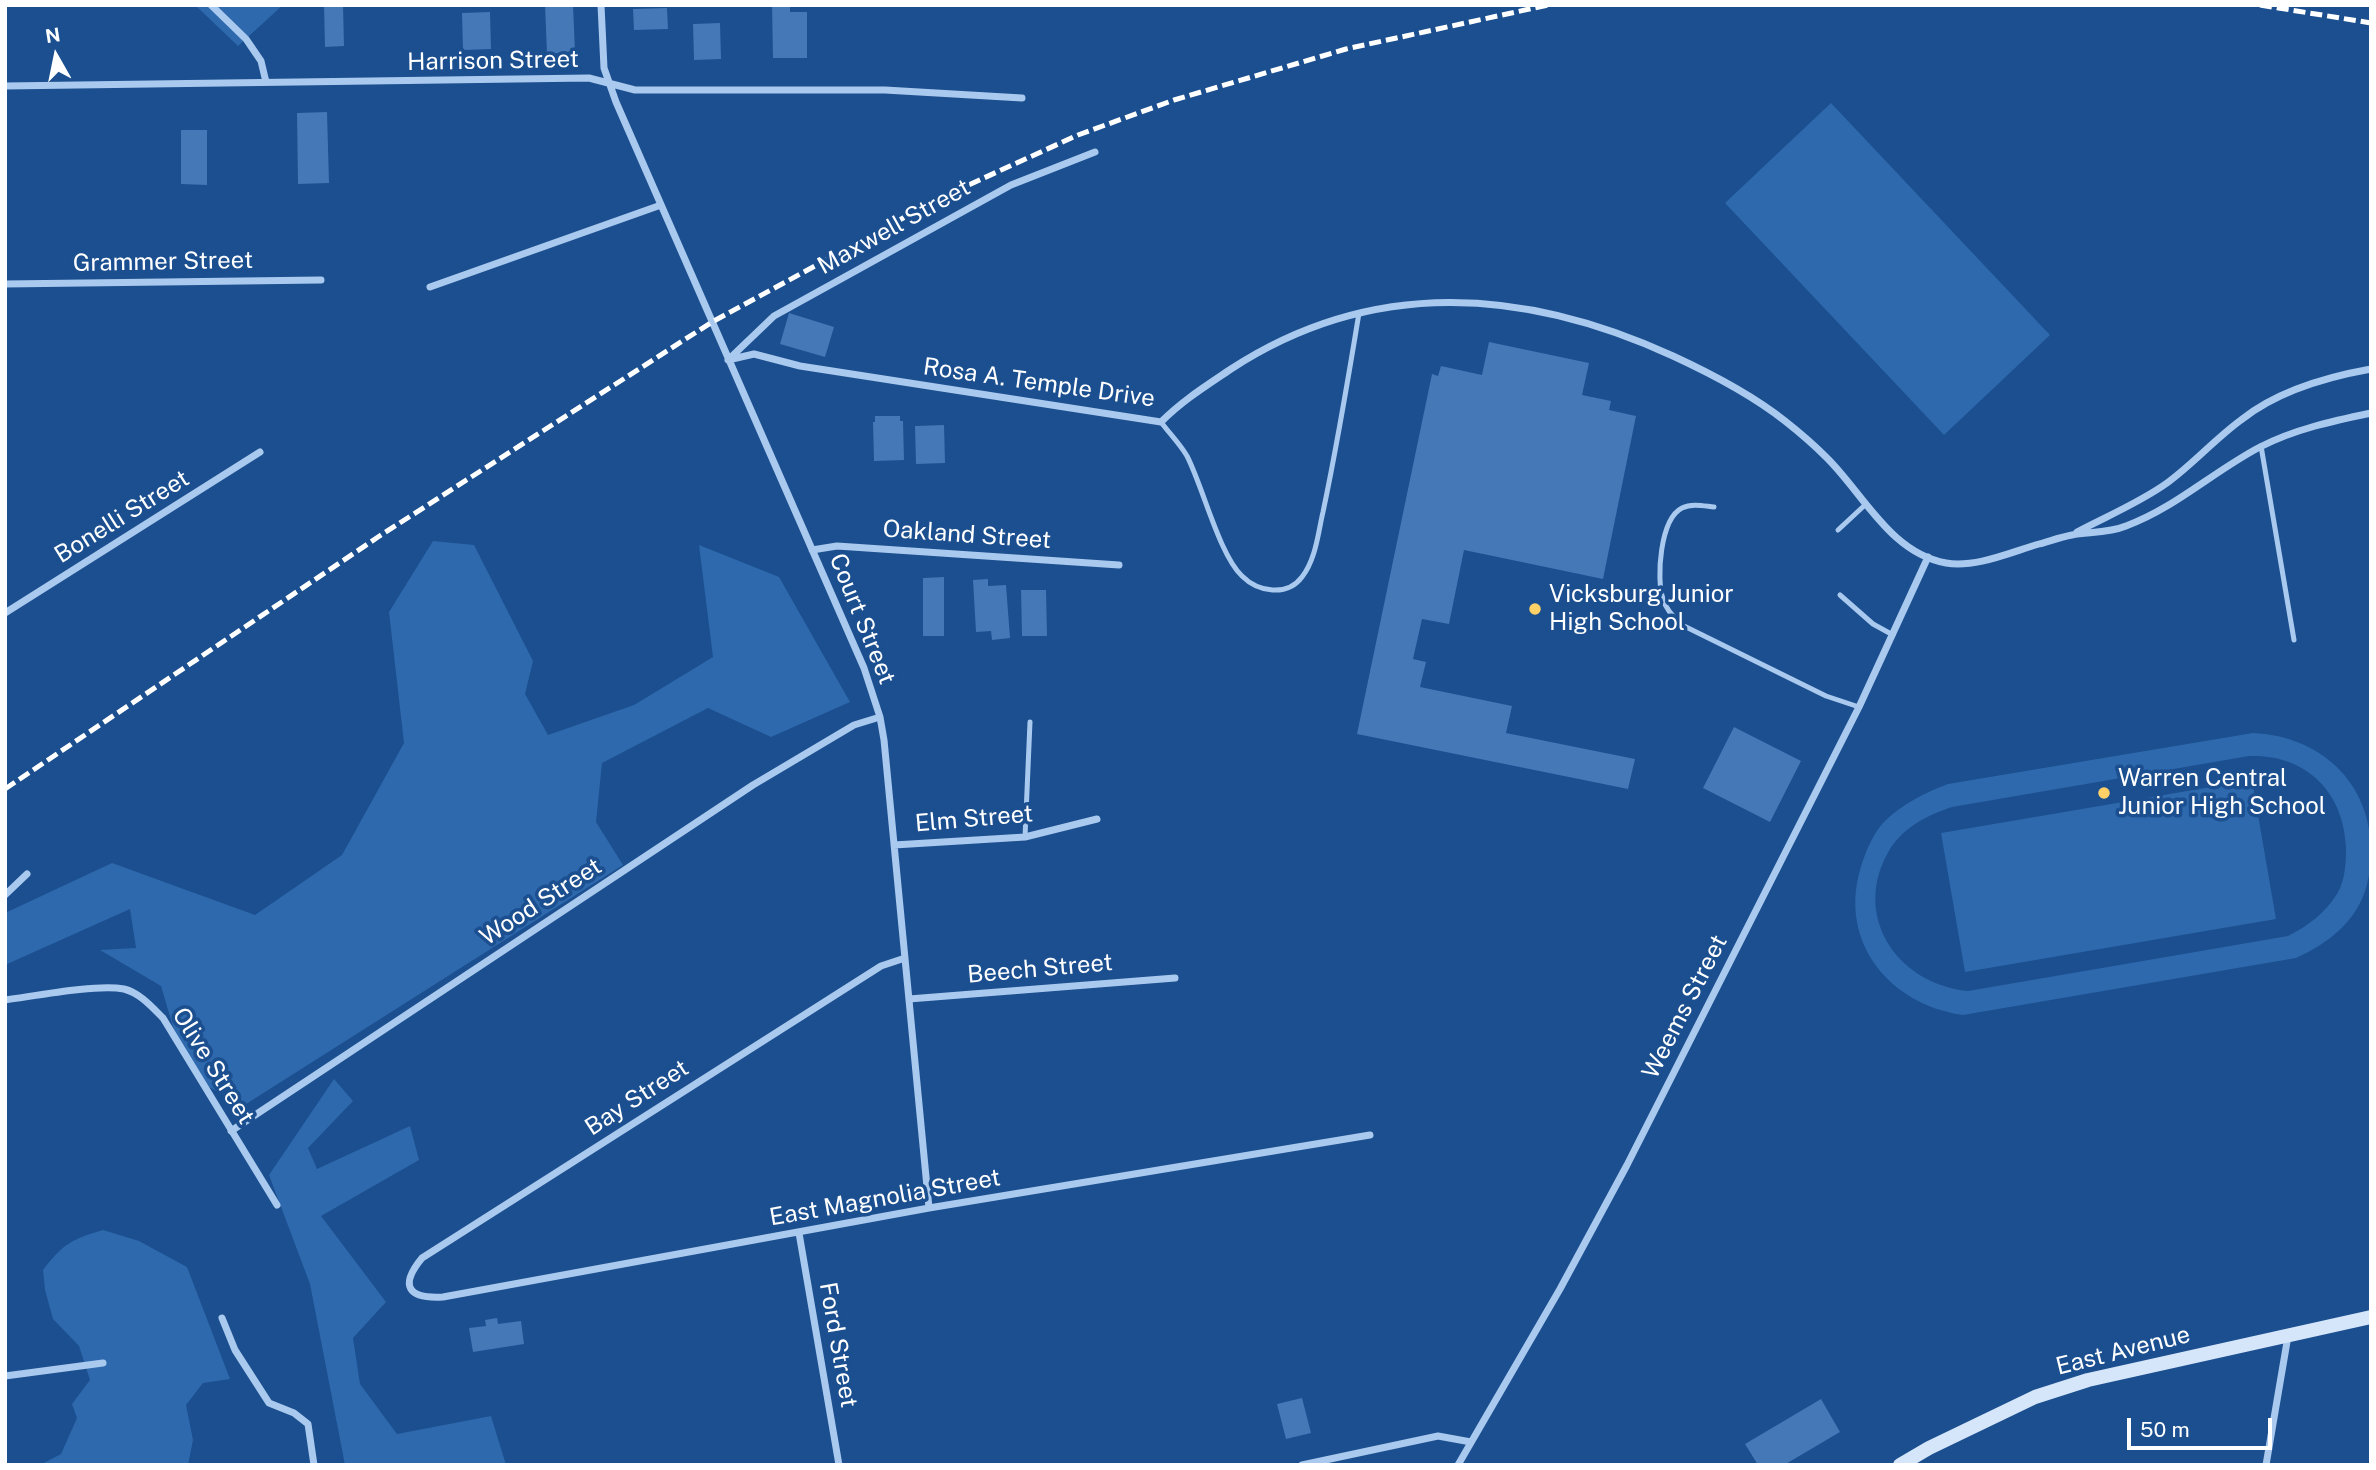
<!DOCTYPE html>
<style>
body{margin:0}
#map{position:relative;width:2376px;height:1470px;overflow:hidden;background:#1b4f8f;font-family:"Public Sans",sans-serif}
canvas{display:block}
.frame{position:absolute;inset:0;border:7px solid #fff;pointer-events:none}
.north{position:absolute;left:21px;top:21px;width:70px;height:70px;-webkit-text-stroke:5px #1b4f8f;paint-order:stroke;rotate:351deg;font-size:19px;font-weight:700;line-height:28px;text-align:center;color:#fff}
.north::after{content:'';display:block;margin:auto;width:24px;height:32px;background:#fff;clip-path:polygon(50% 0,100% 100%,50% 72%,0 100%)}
.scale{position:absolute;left:2127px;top:1418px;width:145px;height:32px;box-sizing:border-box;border:4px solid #fff;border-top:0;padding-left:9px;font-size:21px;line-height:24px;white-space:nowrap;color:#fff;-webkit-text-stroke:5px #1b4f8f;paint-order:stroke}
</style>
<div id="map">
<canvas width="2376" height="1470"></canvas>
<div class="frame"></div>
<div class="north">N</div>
<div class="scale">50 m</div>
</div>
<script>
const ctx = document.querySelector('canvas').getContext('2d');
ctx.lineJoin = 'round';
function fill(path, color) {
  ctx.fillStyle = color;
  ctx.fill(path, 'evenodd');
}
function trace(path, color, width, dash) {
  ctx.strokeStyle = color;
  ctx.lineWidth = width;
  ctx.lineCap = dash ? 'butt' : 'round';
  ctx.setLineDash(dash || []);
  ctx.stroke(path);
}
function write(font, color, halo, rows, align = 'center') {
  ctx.font = font + ' "Public Sans",sans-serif';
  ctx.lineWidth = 7;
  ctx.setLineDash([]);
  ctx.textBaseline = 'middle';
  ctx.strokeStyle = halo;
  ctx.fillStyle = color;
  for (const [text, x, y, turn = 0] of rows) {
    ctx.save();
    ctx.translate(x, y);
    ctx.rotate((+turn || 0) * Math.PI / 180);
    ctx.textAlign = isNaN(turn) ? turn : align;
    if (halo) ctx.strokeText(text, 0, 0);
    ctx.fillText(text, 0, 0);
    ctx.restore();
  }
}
const green = new Path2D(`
 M195,5H283L238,46Z
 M1831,103L2050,335L1944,435L1725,203Z
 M433,541L474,545L533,661L525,694L548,735L634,705L713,657L699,545L779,577L850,702L771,737L708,708L602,763L596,822L623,865L243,1106L209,1087L181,1054L161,986L100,950L136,948L130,909L5,965V913L112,863L255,915L342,855L404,743L389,612Z
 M2253,733C2320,736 2371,782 2371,851C2371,868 2368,888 2360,903C2348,928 2321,947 2296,958L1963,1015C1891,1005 1839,944 1860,870C1865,853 1872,835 1884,822C1902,804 1924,793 1948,784ZM2249,756C2305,754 2344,791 2346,848C2346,863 2345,881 2337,894C2325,913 2308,926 2288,936L1968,991C1897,984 1850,915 1890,849C1904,827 1928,815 1952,807Z
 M2252,780L2276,919L1965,972L1941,833Z
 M334,1079L353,1101L308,1148L317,1169L410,1126L419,1160L321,1216L386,1302L353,1338L360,1384L397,1434L491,1416L506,1465H345L310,1284L269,1175Z
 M103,1230L139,1241L187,1267L230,1379L203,1383L186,1405L193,1440L188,1465H40L61,1454L77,1418L72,1404L90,1380L79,1346L53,1319L45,1290L43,1270C63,1244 72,1239 103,1230Z`);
const building = new Path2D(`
 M324,5H343L344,46L325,47Z
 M545,5H573L575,52L547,54Z
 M772,5H790V12H807V58H773Z
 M667,8L668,29L634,30L633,9Z
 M490,12L491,49L463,50L462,13Z
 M720,23L721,59L694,60L693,24Z
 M327,112L329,183L298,184L297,113Z
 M181,130H207V185L181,184Z
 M789,313L834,327L825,357L780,344Z
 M1489,342L1589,363L1582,395L1611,401L1609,410L1636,416L1603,579L1464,550L1449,624L1422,619L1413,659L1426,662L1420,687L1512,706L1506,733L1635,759L1628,789L1357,734L1432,374L1438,376L1441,366L1482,375Z
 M875,416H900V421H903L904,460L874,461L873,422H875Z
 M944,425L945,463L916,464L915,426Z
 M944,577V636H923V578Z
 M988,579V586L1006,585L1010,638L992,640L991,631L976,632L973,580Z
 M1021,590H1046L1047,636H1022Z
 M1734,727L1801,761L1770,822L1703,788Z
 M497,1318L498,1324L521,1321L524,1344L473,1352L469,1328L486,1326L485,1320Z
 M1302,1398L1311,1433L1286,1439L1277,1404Z
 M1821,1399L1840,1432L1784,1465H1758L1745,1444Z`);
const lane = new Path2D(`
 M1161,422C1169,433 1180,444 1187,456C1203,487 1219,554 1242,576C1258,592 1287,597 1302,577C1316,559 1318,533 1323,512C1337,446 1348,380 1359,313
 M2261,446L2294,640
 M1714,507C1704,506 1692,503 1682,508C1660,519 1656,579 1663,599C1666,610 1674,618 1682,625L1826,696L1859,707
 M1838,530L1866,504
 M1840,595L1873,624L1893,635
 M1025,837L1030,722`);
const street = new Path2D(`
 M211,5L246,39L261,61L266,82
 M601,5L604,68L616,102L864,668L880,717L884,740L929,1208
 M5,86L589,78L635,90H885L1022,98
 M5,284L321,280
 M430,287L661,205
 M728,360L754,354L800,366L1161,422C1183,400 1206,386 1231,369C1372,277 1525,288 1673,356C1712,374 1751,394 1785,421C1799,432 1813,444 1826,457C1863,493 1890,553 1946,563C1976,568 2011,552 2039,544C2050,541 2061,537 2072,535C2089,532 2109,533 2126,526C2175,508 2214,471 2260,447C2295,429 2333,421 2371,413
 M728,360L774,316L1011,185L1095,152
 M2077,532C2107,516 2139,503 2167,483C2193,464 2215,439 2241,420C2277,391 2326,377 2371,369
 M812,550L837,546L1119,565
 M5,613L260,452
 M894,845L1025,837L1097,819
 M5,895L27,874
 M905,958L881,966L422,1258C399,1286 408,1299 443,1297L929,1208L1370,1135
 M909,999L1175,978
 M5,1000C35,996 96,984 124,989C140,993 152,1007 163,1018L277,1205
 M231,1131L753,785L854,725L880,717
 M799,1233L839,1465
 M222,1318L235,1350L269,1403L294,1413L308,1424L314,1465
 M5,1376L103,1363
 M1302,1465L1438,1436L1471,1442
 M1458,1465L1560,1289L1627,1165L1859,707L1928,557
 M2266,1465L2288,1336`);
const secondary = new Path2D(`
 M1900,1465L1929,1448L2035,1397L2088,1380L2371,1317`);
const rail = new Path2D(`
 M2260,5L2371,23
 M5,789L378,537L712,322L940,198L1078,135L1174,100L1346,49L1548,5`);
const markers = [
 [1535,609,7,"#ffd166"],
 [2104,793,7,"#ffd166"]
];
const streetNames = [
 ["Harrison Street",493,61,-1],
 ["Maxwell Street",894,227,-29],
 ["Grammer Street",163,262,-1],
 ["Rosa A. Temple Drive",1039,383,8],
 ["Bonelli Street",122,517,-32],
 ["Oakland Street",967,535,4],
 ["Court Street",862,619,68],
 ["Elm Street",974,819,-5],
 ["Wood Street",541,902,-33],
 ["Beech Street",1040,969,-5],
 ["Weems Street",1685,1007,-63],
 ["Olive Street",213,1066,58],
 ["Bay Street",637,1098,-33],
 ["East Magnolia Street",885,1198,-10],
 ["Ford Street",838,1345,80],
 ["East Avenue",2123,1351,-14]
];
const poiNames = [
 ["Vicksburg Junior",1549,595],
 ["High School",1549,623],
 ["Warren Central",2118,779],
 ["Junior High School",2118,807]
];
fill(green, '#2e69ad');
fill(building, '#4478b7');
trace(lane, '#a9c9ee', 5);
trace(street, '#a9c9ee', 7);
trace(secondary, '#d6e6fa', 14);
trace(rail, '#fff', 5, [12, 5]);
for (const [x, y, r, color] of markers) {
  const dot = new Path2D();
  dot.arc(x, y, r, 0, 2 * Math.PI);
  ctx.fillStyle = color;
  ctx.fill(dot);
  trace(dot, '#1b4f8f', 2.5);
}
write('24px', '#fff', '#1b4f8f', streetNames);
write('24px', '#fff', '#1b4f8f', poiNames, 'left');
</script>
